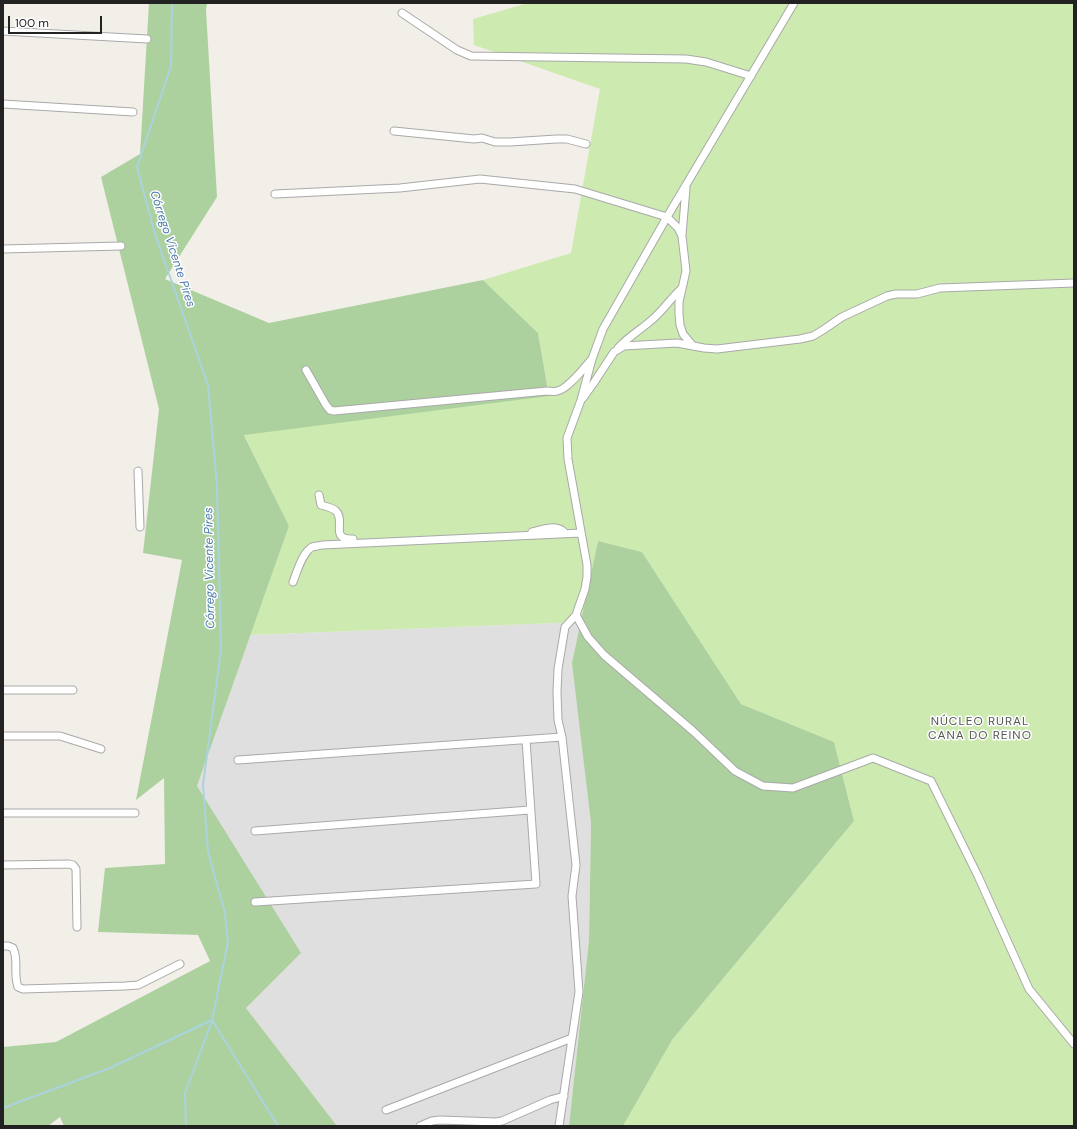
<!DOCTYPE html>
<meta charset="utf-8">
<style>
body{margin:0}
#map{position:relative;width:1077px;height:1129px;overflow:hidden;background:#f2efe9;font-family:"DM Sans",sans-serif}
canvas{display:block}
.frame{position:absolute;inset:0;border:4px solid #222;pointer-events:none}
.scale{position:absolute;left:8px;top:16px;width:94px;height:18px;box-sizing:border-box;border:2px solid #222;border-top:0;padding-left:5px;font-size:12px;line-height:14px;white-space:nowrap;color:#222;-webkit-text-stroke:3px #fff;paint-order:stroke}
</style>
<div id="map">
<canvas width="1077" height="1129"></canvas>
<div class="frame"></div>
<div class="scale">100 m</div>
</div>
<script>
const ctx = document.querySelector('canvas').getContext('2d');
ctx.lineJoin = 'round';
function fill(path, color) {
  ctx.fillStyle = color;
  ctx.fill(path, 'evenodd');
}
function trace(path, color, width, dash) {
  ctx.strokeStyle = color;
  ctx.lineWidth = width;
  ctx.lineCap = dash ? 'butt' : 'round';
  ctx.setLineDash(dash || []);
  ctx.stroke(path);
}
function write(font, color, halo, rows, align = 'center') {
  ctx.font = font + ' "DM Sans",sans-serif';
  ctx.lineWidth = 3;
  ctx.setLineDash([]);
  ctx.textBaseline = 'middle';
  ctx.strokeStyle = halo;
  ctx.fillStyle = color;
  for (const [text, x, y, turn = 0] of rows) {
    ctx.save();
    ctx.translate(x, y);
    ctx.rotate((+turn || 0) * Math.PI / 180);
    ctx.textAlign = isNaN(turn) ? turn : align;
    if (halo) ctx.strokeText(text, 0, 0);
    ctx.fillText(text, 0, 0);
    ctx.restore();
  }
}
const residential = new Path2D(`
 M581,622L591,823L589,940L569,1126H337L246,1008L197,786L250,635Z`);
const grass = new Path2D(`
 M528,3H1074V1126H623L672,1040L854,821L834,742L741,704L642,552L598,541L581,622L250,635L289,526L244,434L549,395L538,333L483,280L571,253L600,89L474,45L473,19Z`);
const forest = new Path2D(`
 M149,3H207L206,10L217,197L165,279L269,323L483,280L538,333L549,396L244,435L289,526L197,786L301,953L246,1008L337,1126H64L60,1117L48,1126H3V1047L56,1042L210,961L198,935L98,932L105,868L165,864L164,778L136,800L182,560L143,553L159,409L101,177L140,154Z
 M598,541L642,552L741,704L834,742L854,821L672,1040L623,1126H569L589,940L591,823L572,663Z`);
const stream = new Path2D(`
 M172,3L171,66L137,167L155,234L208,385L217,487L221,650L203,785L208,852L225,913L228,942L212,1020L278,1126
 M3,1108L110,1068L212,1020
 M186,1126L185,1093L212,1021`);
const minor = new Path2D(`
 M402,13L457,50L471,56L686,59L706,62L751,76
 M3,31L147,39
 M3,104L133,112
 M394,131L474,139L482,138L495,142H510L556,139H567L586,144
 M275,194L400,188L480,179L575,189L667,217L678,228L682,236L686,271L679,302V313L680,325L683,334L693,346
 M682,235L686,188
 M3,249L121,246
 M618,348C629,336 642,329 654,318C664,309 672,297 682,288
 M306,370L326,405L330,410L334,411L547,391C550,391 554,392 557,391C568,389 583,369 591,360
 M583,398L593,384L614,352L624,346L677,343L704,348L717,349L800,339L813,336L823,330L842,317L887,296L896,294H917L940,288L1074,283
 M138,471L140,527
 M319,495L321,505C325,506 333,508 336,511C346,521 329,540 353,539
 M532,532C542,530 557,523 565,533
 M293,582C297,572 302,553 312,547C315,546 319,546 322,545L581,533
 M576,615L588,637L604,655L693,731L735,771L763,786L793,788L873,758L931,781L978,876L1029,989L1074,1044
 M3,690H73
 M3,736H60L101,749
 M238,760L562,737
 M3,813H135
 M255,831L530,810
 M3,865L69,864L73,865L76,869L77,927
 M255,902L536,884L526,740
 M3,946H8L13,948C19,960 13,974 18,987L23,989L125,986L138,985L180,964
 M386,1110L572,1038
 M420,1126L432,1121L440,1120L496,1122L502,1121L550,1100L564,1096
 M559,1126L579,992L572,896L576,865L562,737L558,720L557,692L558,669L565,627L576,615L585,589L587,577V565L568,459L567,438L581,400L592,359L603,329L667,217L794,3`);
const waterNames = [
 ["Córrego Vicente Pires",172,249,72],
 ["Córrego Vicente Pires",210,568,-91]
];
const neighbourhoodNames = [
 ["NÚCLEO RURAL",980,722],
 ["CANA DO REINO",980,736]
];
fill(residential, '#e0dfdf');
fill(grass, '#cdebb0');
fill(forest, '#add19e');
trace(stream, '#aad3df', 2);
trace(minor, '#a9a9a9', 9);
trace(minor, '#fff', 7);
write('italic 12px', '#4a7aab', '#fff', waterNames);
ctx.letterSpacing = '1px';
write('12px', '#555', '#fff', neighbourhoodNames);
ctx.letterSpacing = '0px';
</script>
